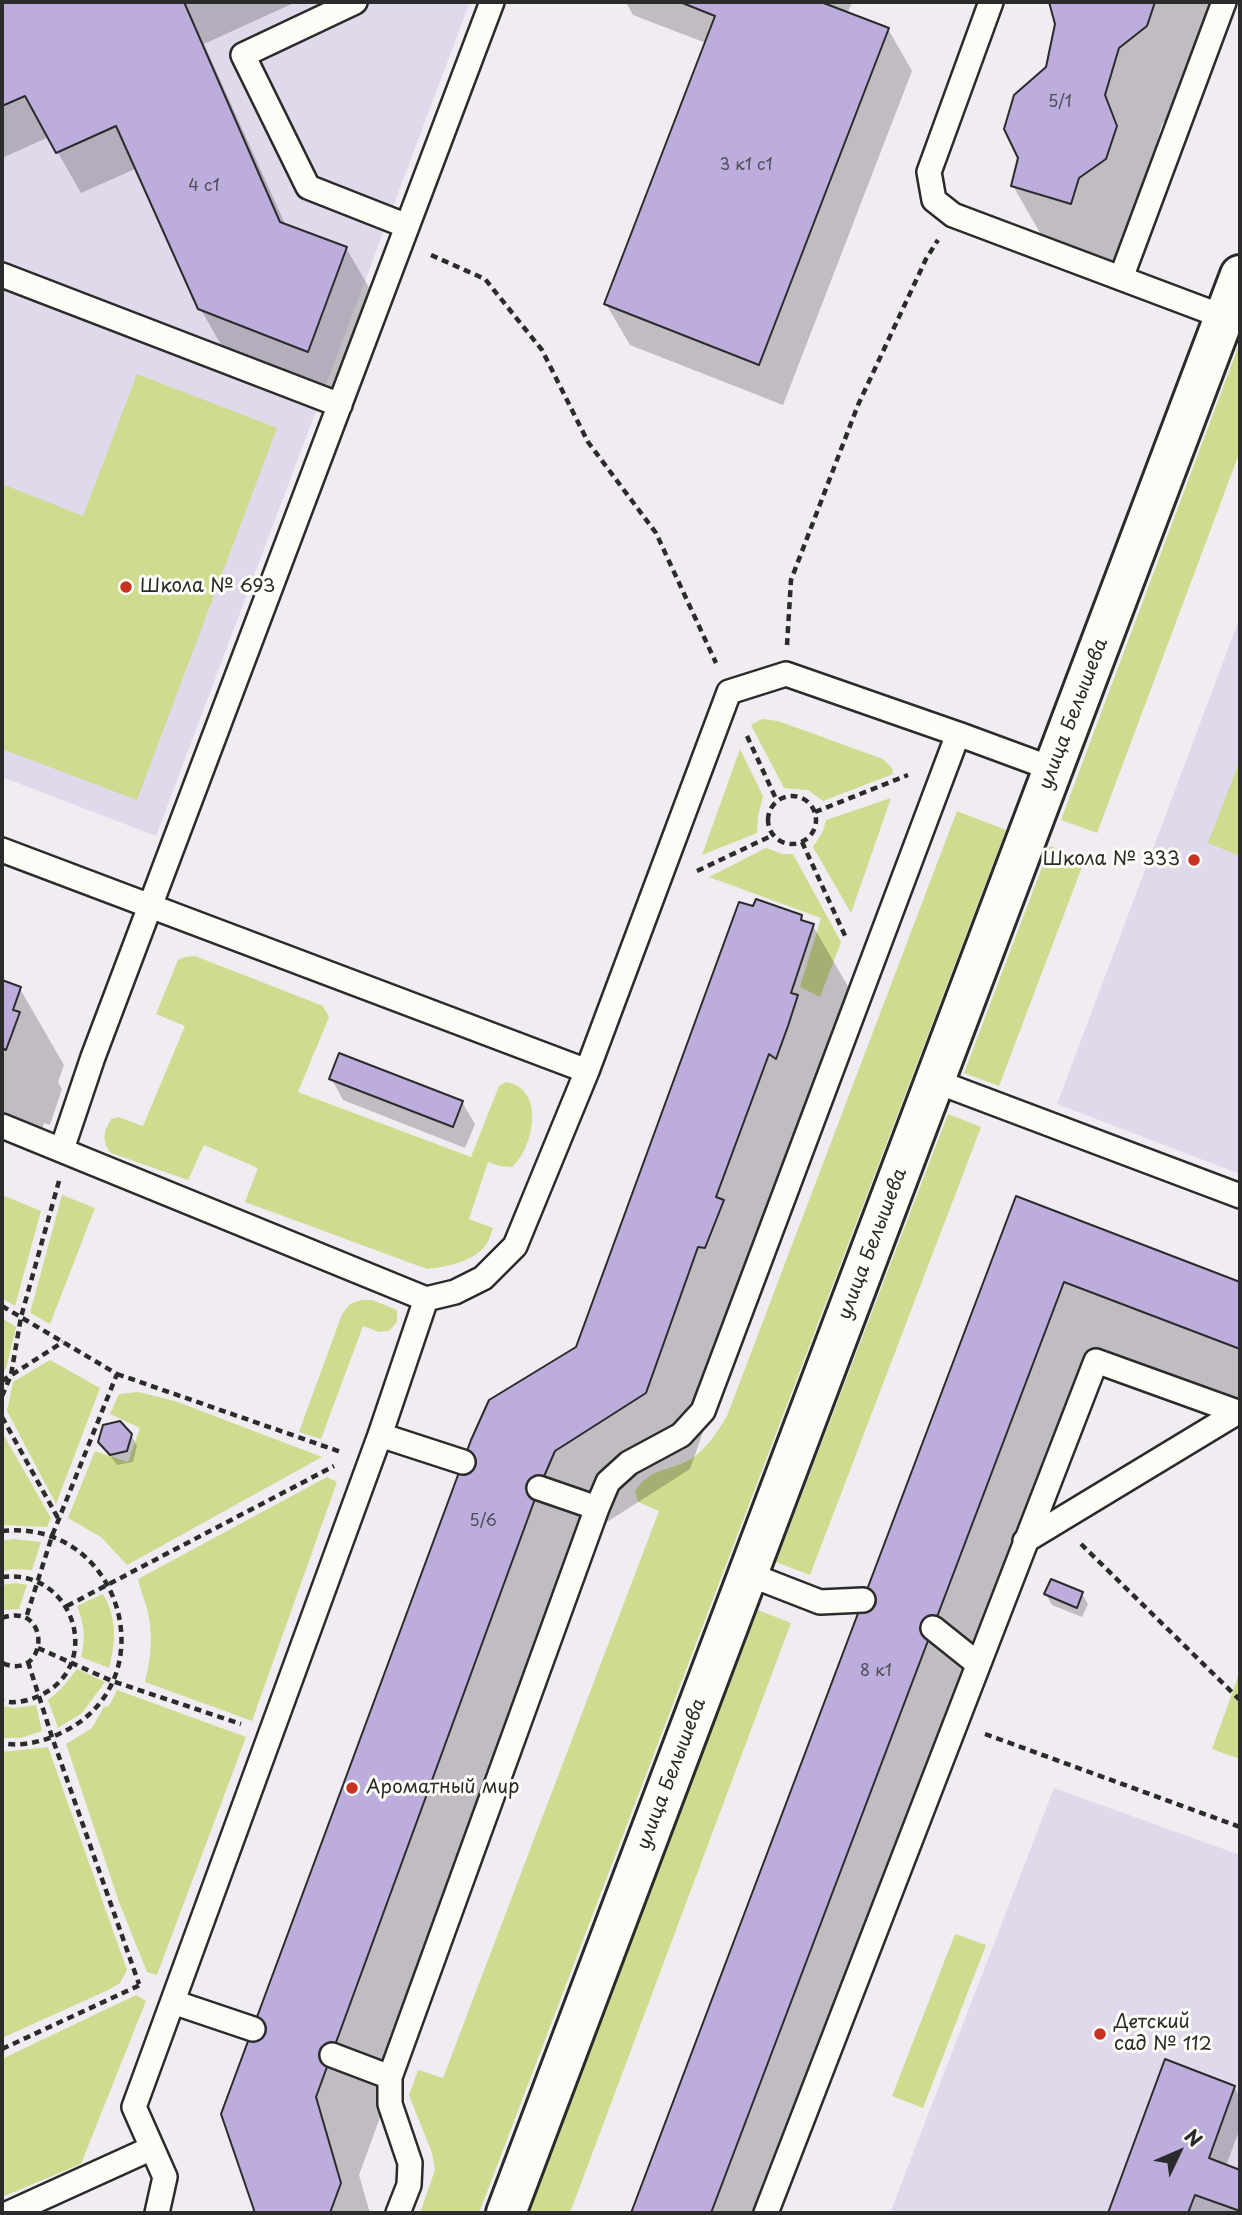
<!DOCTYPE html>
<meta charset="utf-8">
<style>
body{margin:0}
#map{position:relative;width:1242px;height:2215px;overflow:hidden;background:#f0ecf2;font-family:"Playpen Sans",sans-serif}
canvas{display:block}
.frame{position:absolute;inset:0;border:4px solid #2b2b2b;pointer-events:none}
.north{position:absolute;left:1144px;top:2117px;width:70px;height:70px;-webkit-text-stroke:5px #fdfcf7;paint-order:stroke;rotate:46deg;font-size:19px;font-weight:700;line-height:28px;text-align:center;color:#2b2b2b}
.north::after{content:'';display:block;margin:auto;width:24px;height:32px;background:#2b2b2b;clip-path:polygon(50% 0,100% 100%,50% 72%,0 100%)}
</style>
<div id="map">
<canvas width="1242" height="2215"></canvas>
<div class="frame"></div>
<div class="north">N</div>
</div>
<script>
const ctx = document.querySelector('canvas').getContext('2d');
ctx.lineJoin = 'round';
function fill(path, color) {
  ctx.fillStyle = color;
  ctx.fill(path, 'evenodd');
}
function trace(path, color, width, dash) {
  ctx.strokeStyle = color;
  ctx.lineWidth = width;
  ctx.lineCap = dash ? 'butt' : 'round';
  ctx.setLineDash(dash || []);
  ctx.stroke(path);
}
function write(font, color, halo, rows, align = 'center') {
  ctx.font = font + ' "Playpen Sans",sans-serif';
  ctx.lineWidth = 6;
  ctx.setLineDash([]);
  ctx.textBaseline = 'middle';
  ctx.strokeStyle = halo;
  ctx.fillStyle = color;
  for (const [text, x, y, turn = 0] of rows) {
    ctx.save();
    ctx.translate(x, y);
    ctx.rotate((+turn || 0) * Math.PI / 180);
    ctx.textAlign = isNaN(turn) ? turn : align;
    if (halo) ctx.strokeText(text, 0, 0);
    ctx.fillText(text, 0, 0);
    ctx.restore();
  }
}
const built = new Path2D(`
 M2,2H470L156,836L2,777Z
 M1240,617V1174L1057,1104Z
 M1054,1788L1240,1855V2213H890Z`);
const green = new Path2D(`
 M1240,342V451L1097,833L1061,820Z
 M137,374L277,428L137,800L2,749V484L83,516Z
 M762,719L778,721L883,759L892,768L893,774L823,801L808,790L784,788L751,725Z
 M740,749L763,796L758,816L757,833L702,855Z
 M1240,760V856L1208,843Z
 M891,798L851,913L813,847L823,831L826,820Z
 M957,811L1006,830L479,2213H420L435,2170L432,2153L409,2095L418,2070L443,2078L659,1511L638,1502L635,1491C651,1468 665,1472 687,1461C705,1452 717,1432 727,1416Z
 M1050,846L1085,859L999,1086L964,1073Z
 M766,848L782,854H793L841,942L820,997L800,987L821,918L709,877Z
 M195,956L323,1006L329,1017L298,1092L471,1157L499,1086L506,1082C546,1088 534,1148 512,1167L500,1166L488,1162L469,1219L493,1228C491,1233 489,1241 486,1245C473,1262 446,1267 427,1269L245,1202L258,1168L204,1145L188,1180L111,1153C101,1141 104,1131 111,1119L118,1117L143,1126L185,1026L156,1014L178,960L185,957Z
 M948,1114L981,1127L810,1575L776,1562Z
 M2,1195L41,1211L15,1306L2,1298Z
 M62,1195L95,1208L50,1324L30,1313Z
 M361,1300H372L397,1310V1322L389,1331L379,1332L363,1326L321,1439L299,1432L342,1314L350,1304Z
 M2,1318L16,1327L6,1369L2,1372Z
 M50,1360L100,1388L56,1504L7,1411L13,1382Z
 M138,1392L175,1401L322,1457L127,1565L101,1537L68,1518L95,1451L128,1462L140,1428L110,1414L119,1394Z
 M2,1432L51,1518L47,1527L2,1525Z
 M327,1477L337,1482L252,1721L145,1682C151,1658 154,1631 146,1605C143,1596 140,1588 138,1579Z
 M13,1539L41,1542L32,1570L12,1569L2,1571V1541Z
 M16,1583L27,1585L19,1609L2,1610V1585Z
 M103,1594C117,1618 116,1642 109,1668L81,1657C86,1639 84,1623 77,1606Z
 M758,1610L791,1623L570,2213H528Z
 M77,1669L105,1682L82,1713L58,1728L48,1700L61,1689Z
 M1240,1671V1759L1212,1749Z
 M117,1690L246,1737L157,1975L147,1972L119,1902L66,1744L92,1728L104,1707L109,1706Z
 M36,1705L42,1731L21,1738H2V1706L14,1708Z
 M48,1747L127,1970L120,1983L108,1990L2,2038V1752Z
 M955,1934L986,1945L923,2108L892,2096Z
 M136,1995L146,2001L81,2164L2,2197V2059Z`);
const shadow = new Path2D(`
 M2,2H296L204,44L286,226L346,248L370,289L332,392L224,350L200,308L135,169L81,193L49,137L2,158Z
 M310,2H375L347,14Z
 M626,2H852L847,14L888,29L912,71L783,405L630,345L606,304L706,43L633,15Z
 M1051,2H1219L1190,102L1162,124L1148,173L1160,203L1114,280L1057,262L1013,186L1048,68L1057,24Z
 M801,916L805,923L813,926L857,1002L841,1073L831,1103L761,1268L766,1277L749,1323L742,1322L690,1469L599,1527L582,1564L359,2175L370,2213H255L578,1348Z
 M2,982L20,989L64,1065L58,1082L62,1089L50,1125L44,1123L36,1147L2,1129Z
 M331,1078L462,1102L475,1124L465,1148L343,1100Z
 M1017,1199L1240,1284V1400L1102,1348L775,2213H633Z
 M131,1435L137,1446L133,1462L117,1465L100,1442Z
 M1046,1594H1082L1088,1604L1082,1617L1052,1605Z
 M1166,2062L1234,2087L1240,2098V2128L1226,2166L1240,2172V2213H1110Z`);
const building = new Path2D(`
 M2,2H184L280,222L347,247L308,352L198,309L116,126L56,153L25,96L2,106Z
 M680,2H821L889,28L759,365L604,304L715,16Z
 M1049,2H1155L1147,26L1119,48L1105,95L1117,126L1106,159L1079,178L1071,204L1011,186L1018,158L1004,129L1014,95L1046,67L1055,24Z
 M756,899L802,915L801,920L814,924L791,993L798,995L788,1026L776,1059L769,1054L716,1197L724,1200L705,1248L698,1247L646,1393L555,1451L539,1488L316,2097L341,2183L330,2213H253L254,2210L221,2114L471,1440L489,1400L576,1347L739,902L753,906Z
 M2,980L21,987L13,1010L20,1012L6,1050L2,1048Z
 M339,1053L463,1101L453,1127L329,1079Z
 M1016,1196L1240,1282V1349L1064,1282L711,2213H631Z
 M120,1421L132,1434L127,1451L110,1455L98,1442L103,1425Z
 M1051,1579L1083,1592L1077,1608L1044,1594Z
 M1165,2059L1235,2086L1209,2158L1240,2170V2211L1195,2195L1188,2213H1108Z`);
const path = new Path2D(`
 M431,255L485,279L542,350L588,442L656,533L716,663
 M787,645L791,580L858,405L926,259L938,240
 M747,736L777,801
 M768 820a24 24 0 1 1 48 0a24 24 0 1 1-48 0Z
 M815,812L908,775
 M802,842L847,940
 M697,871L773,835
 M2,1306L117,1374L52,1536L26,1618
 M117,1374L341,1452
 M2,1381L63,1342
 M2,1396L11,1375L21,1317L59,1181
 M2,1417L59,1520
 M2,1531C122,1518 170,1684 59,1734C41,1742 21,1747 2,1743
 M1081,1544L1240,1700
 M2,1577C74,1568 105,1666 39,1696C27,1701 15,1704 2,1701
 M67,1606L334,1466
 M2,1618C52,1600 49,1683 2,1663
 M38,1648L112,1681L241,1724
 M28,1662L52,1737L139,1984
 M985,1734L1240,1827
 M2,2049L140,1985`);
const service = new Path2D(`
 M355,2L243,55L308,187L407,226
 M991,2L929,172L934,200L953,215L1224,317
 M2,275L340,405
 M1121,278L1224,2
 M958,734L1053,769
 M2,850L587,1071
 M935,1081L1240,1196
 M2,1126L426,1299L455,1292L483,1278L515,1246L587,1071L729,692L786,674L958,734L703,1411L681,1435L629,1463L608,1482L597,1508L390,2077V2104L410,2163L409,2185L398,2213
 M62,1149L93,1057L492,2
 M426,1299L380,1435L463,1462
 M539,1488L597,1508
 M1025,1541L1238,1412
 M748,1574L820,1602L863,1600
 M933,1628L978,1664
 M173,2002L253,2029
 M332,2055L390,2077
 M9,2213L152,2148
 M157,2213L165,2177L134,2107L380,1435
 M766,2213L1096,1361L1240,1413`);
const minor = new Path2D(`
 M506,2213L1240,275`);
const markers = [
 [126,587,7,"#c8321e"],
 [1194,860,7,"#c8321e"],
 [352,1788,7,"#c8321e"],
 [1100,2034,7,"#c8321e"]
];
const numberNames = [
 ["5/1",1060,103],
 ["3 к1 с1",746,166],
 ["4 с1",204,187],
 ["5/6",483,1522],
 ["8 к1",876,1672]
];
const poiNames = [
 ["Школа № 693",140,587],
 ["Школа № 333",1180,860,"right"],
 ["Ароматный мир",366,1788],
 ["Детский",1114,2023],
 ["сад № 112",1114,2045]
];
const streetNames = [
 ["улица Белышева",1074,714,-69],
 ["улица Белышева",873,1244,-69],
 ["улица Белышева",672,1774,-69]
];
fill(built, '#e0d9ec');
fill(green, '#cfdb8e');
fill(shadow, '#0003');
fill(building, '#bcaddd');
trace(building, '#2b2b2b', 2);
trace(service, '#2b2b2b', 28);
trace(minor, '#2b2b2b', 44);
trace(path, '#2b2b2b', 4.5, [7, 5]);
trace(service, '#fdfcf7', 23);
trace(minor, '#fdfcf7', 38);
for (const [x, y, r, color] of markers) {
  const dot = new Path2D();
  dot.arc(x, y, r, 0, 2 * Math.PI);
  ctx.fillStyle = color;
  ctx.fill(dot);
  trace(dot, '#fdfcf7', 2.5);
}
write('16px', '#4f4c58', null, numberNames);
write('19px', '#2b2b2b', '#fdfcf7', poiNames, 'left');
write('19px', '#2b2b2b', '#fdfcf7', streetNames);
</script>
